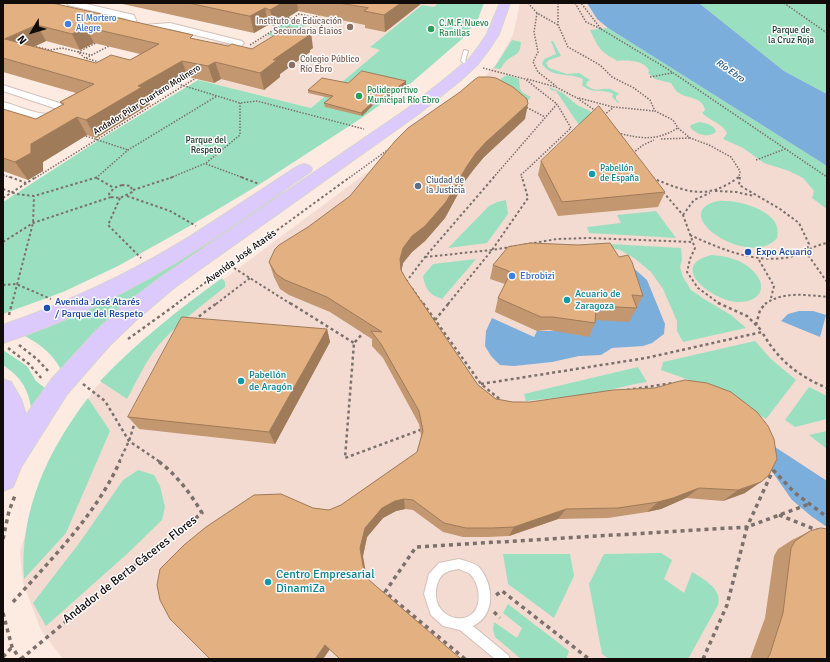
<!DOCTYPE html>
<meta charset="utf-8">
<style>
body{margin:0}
#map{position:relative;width:830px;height:662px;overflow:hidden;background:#fdebe2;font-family:Signika,sans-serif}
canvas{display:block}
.frame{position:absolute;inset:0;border:4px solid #110b09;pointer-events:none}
.north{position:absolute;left:12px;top:12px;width:40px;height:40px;-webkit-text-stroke:3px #fcfcfc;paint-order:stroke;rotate:232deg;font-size:11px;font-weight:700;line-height:16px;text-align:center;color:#110b09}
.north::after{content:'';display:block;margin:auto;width:14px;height:18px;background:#110b09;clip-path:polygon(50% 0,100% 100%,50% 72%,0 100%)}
</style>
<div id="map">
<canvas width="830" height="662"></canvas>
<div class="frame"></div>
<div class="north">N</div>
</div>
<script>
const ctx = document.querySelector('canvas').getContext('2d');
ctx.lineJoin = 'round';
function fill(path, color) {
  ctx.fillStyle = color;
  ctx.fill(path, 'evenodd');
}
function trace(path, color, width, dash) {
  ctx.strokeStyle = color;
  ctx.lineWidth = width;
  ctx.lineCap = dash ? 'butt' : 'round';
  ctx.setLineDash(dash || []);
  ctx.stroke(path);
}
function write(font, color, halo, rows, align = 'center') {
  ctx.font = font + ' Signika,sans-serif';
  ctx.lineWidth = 3;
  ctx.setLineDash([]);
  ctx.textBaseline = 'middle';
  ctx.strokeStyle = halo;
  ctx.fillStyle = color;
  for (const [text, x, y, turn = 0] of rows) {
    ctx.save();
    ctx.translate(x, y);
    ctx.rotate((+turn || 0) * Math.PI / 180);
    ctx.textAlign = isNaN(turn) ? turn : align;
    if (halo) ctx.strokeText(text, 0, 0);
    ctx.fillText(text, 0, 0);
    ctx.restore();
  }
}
const commercial = new Path2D(`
 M520,3H587L597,19L608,28L827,166V659H63L41,630L23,583L20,552L32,513L60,441L96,387L173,317L381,162L478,85L496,64L513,35Z`);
const built = new Path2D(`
 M340,3H438L434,7L422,5L371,46L381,49L311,108L198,80L267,35L286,39Z`);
const green = new Path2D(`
 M438,3H484L478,19L462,39L410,84L360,119L257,186L188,227L118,266L63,292L3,314V202L99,140L198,80L311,108L380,50L370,47L422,5L434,7Z
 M699,3H827V94L784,71Z
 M292,19L310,23L286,39L267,35Z
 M608,28L827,166V209L812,198L814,191L803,178L789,171L764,163L743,148L723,139L727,133C722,123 710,121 702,113L705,110C703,97 688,99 679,93C675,91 674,87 671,83L655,79L648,73L649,70C642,60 628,60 617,61C613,58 610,57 606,54C598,49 594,38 590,30Z
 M512,40L521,42C520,57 515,53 506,61C504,63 502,67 500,69L494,68Z
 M551,41H553L561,56L549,60L546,63L549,68L567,74L579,73L590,80L587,82L586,85C596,93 600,88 610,89C613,90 616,92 619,94L616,96V99L619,102L618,103L612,97L613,94C603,88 593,95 582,85L583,79C568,72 553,79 542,64L544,59L556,54Z
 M507,75L519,79L520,89L523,93L531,97L527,101L499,80Z
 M549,87L563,93L577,105L590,111L595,119L583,131L556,91L551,90Z
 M699,122C706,123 715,125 716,132C708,138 696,135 690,127L691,125Z
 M506,200L508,214L487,243L448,248L489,206L497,202Z
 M718,201C737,199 785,211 777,238C750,270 665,213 718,201Z
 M656,211L676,238L589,233L587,227L621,223L617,215Z
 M222,230L227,233L61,370C53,354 41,345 25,336L119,291Z
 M592,243L681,248L682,260L680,267L683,277L691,290L704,299L731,315L746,328L683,342L677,331V321L663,289L651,272L634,258L620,250Z
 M712,255C726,256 740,259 751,269C769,285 762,302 739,302C713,302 666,265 712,255Z
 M476,259L442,299C429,295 425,288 423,276L433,264Z
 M222,278L225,282V287C202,306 177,323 158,346C145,362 137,381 127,399L100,381C137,342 178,310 222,278Z
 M755,341L771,359L796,380L766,419L720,391L661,370L663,362Z
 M3,350L27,366L36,381L45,388L31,407C27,386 20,377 3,365Z
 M638,367L647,382C631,384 616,389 601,392C576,396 551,398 526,401L524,394Z
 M809,387L827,396V419L795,427L785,420Z
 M88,398L110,431L66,533L24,579C19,511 48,450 88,398Z
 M827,431V449L809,435Z
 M138,470L154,475L160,486L165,507L162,520L127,554L46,626L33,603L80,542L123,480Z
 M661,553L672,560L664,579L684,593L692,572C703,579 723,589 718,605L688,659H609L602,654L589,584L604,554Z
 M503,554H570L574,576L554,618L508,584Z
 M508,604L569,651L566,659H521L495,637L493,630L494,622L517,638L522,628L503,613Z`);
const water = new Path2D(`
 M587,3H699L784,71L827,94V166L608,28L597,19Z
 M630,265L647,280L665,324L664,334L652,343L643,346L612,348L601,355L579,356L552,362L514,366L500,365L491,356L485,346L486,331L492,318L534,337L537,331H552L590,319Z
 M799,311H813L826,315L820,337L781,321L788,314Z
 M772,445L827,481V527L811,516L792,500L771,470Z`);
const pathFar3 = new Path2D(`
 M528,3L537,13L558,25
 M558,3V25L568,47L600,65L612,77L634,88L650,100L655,111L673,120L678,128L690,138L709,145L731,157L740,171L739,178
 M575,3L586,22L601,29L581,3
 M784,3L827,33
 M537,13L534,32L538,52L533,62L538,72L556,86
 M298,14L314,17
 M285,17L309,22L320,14
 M601,29L666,68L827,177
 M98,42L78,52L85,58L99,62
 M250,45L299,14
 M33,46L50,50L62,48L91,55
 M86,58L111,45
 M483,68L525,79L557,104L493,178
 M650,77L672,73
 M527,79L556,87L577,98L596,111
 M175,83L240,103L257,101L364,129
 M579,98L613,107
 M524,106L545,117
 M604,115L614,107L654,111
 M618,133C642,139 656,141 678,128
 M83,135L128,150
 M661,139L690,138
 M633,153L643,145L654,140
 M756,160L785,149
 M206,164L244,178
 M3,175L12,178
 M35,178L196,78
 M96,178L128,150L217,96
 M170,178L206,163L240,135V103
 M349,178L389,149
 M522,178L521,175L571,128L557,104
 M737,178L739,177`);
const pathFar2 = new Path2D(`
 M10,177L26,183
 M241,177L259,184
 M740,177L739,185L780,209L799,223L809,244L806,252L827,282
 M97,178L114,188
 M652,178C687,192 706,201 739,177
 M122,185L131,186L132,192L120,198L111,197L109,194L114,188Z
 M3,189L16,194L34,196L98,177
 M133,190L173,177
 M715,191L736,192L754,196
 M663,192L683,215L695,248L690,259L687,272L698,288L720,304
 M127,196L170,211L196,226
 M3,198L36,177
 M120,198L108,225L141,258
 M683,215L694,200L710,193
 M690,235C721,249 755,264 790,257C803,254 814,245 827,243
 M3,242L33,223L111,197
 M425,257L492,250L557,239L589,238L693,242
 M759,260L774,286L771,298
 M234,268L291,304
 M406,282L425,257L494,177
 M3,285L16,284L51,299
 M412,288L423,304
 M12,304L33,223L34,196
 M176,304L350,177
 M216,304L250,278
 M448,304L492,250L528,198L522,177
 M765,304C783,291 806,295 827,297`);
const pathFar1 = new Path2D(`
 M290,303L354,343
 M423,303L481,384L502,401
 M718,303L747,316L762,331
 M9,315L12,303
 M194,320L217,303
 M435,320L449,303
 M756,325L760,310L766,303
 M365,331L354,343L345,458L423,429
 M128,339L178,303
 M19,345L37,359L49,372
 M8,348L29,364L43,380
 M83,384L105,401L129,441L160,462
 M481,384L646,358L762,332C778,360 798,376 827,388
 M627,390L673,383
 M119,462L129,441L135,422`);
const path = new Path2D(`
 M773,470L795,493L827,517
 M779,515L819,531
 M3,539L9,511L16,493
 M496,595L502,591L589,659
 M13,602C52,558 96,515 120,461
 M494,612L500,618
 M3,613L12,647L20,659
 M3,657L12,647
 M21,659L112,583L202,513C191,494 176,474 158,461
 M465,659L385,592L416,547L747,527L773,470
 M703,659L727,605L747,527L809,504`);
const service = new Path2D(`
 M464,50L468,51L465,61L471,64V66H467L461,61Z
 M459,559C465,561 475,563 479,567C494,585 496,615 473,626L508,655L510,659H495L460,630L443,626L431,615L424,594L429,574L439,563ZM459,569C462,571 468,572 470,574C479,583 481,599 476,609C468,623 448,620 440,608C433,598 435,577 447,572C450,570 455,570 459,569Z`);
const minor = new Path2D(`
 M67,3H82L134,15L138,26L137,28H131L127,19L68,5Z
 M170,23L242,41L244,43C235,54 223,51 211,48L209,46L214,43L228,45L232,44L170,29L143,31L139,28L143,25Z
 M3,85L72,107L73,109C57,132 24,116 3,109V102C18,105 47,121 60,110L3,91Z`);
const primary = new Path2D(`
 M500,3H510L499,34L490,48L478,64L461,80L417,115L175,287L135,321L109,346L67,394L21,467L13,487L3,491V379L11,382L21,399L26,415L51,380L93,334L119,309L161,277L407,109L451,74L470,58L479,46L487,34Z
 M304,164L310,166L312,169L310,172C274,197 239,223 202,246C141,286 73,320 3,343V325C68,302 131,273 189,237C226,214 262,189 298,166Z`);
const wall = new Path2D(`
 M3,3L194,39L228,46L252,49L313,48L310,50V52L280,74V77L264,90L221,79L214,83L188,77L148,102L150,104L96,138L87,135L43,162V171L28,180L3,171V109L36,119L62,105L60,102L76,93L3,72ZM46,41L80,50L94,43L140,54L130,60L96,63L34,47Z
 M118,3H422L385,32L365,28V25L298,11L274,26L268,25L254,33Z
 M348,83L406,85L379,104L375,103L362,116L325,107L324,103L330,98L308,93V90Z
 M525,119L484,157L474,169L465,181L445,218L425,241L412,252L403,263L401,271L406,279L478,385L496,399L745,493L723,501L686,498L661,509L647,512L608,518L558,519L509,536L488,537H463L443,532L413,510L405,509L396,511L383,518L367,537L363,556L330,649L323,659L313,508L329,510L341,505L417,452L421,436L419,424L383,358L372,346V339L330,312L289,295L280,289L274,277L269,262Z
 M541,161L665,192L658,207L558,216L538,175Z
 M493,265L643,296L629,322L595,320V323L589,337L549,330L537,331L495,312L498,298L505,284L490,279Z
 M327,329L330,342L275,444L139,429L128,417Z
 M810,531L827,659H750L765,618L774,556L778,549L792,540Z`);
const shadedWall = new Path2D(`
 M282,3H297L298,11L274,26L270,10Z
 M401,3H422L385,32L384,15Z
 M265,8L268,25L254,33L250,16Z
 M37,25L46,41L15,55L5,39Z
 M86,27L94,43L80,50L72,34Z
 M311,32L313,48L310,50V52L280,74V77L264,90L260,73L273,60Z
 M182,61L188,77L148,102L150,104L96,138L86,120L138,86Z
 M215,62L221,79L214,83L208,66Z
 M406,81V85L379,104V101Z
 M375,100V103L362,116L361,113Z
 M528,104L525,119L484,157L474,169L465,181L445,218L425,241L412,252L403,263L401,274L400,259L403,248L476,153L486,142Z
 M77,117L87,135L43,162V171L28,180L15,162L31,144Z
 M327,329L330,342L275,444L269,432Z
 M761,482L745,493L723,501L738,490Z
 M699,488L686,498L661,509L647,512L658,502Z
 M404,499L405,509L396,511L383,518L367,537L363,556L366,573L363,566L360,548L365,528L382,508L395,501Z
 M566,509L558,519L509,536L514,527Z
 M325,645L330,649L323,659H315Z`);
const building = new Path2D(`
 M3,3H52L193,35L190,38L228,46L232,44L252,49L288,27L311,32L306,35L308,36L273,60H277L260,73L215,62L208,66L182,61L138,86L142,87L86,120L77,117L31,144V153L15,162L3,158V109L36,119L64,104L60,102L94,84L3,58ZM37,25L72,34L86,27L159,44L130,60L111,55L96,63L5,39Z
 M189,3H282L270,10L265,8L250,16Z
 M339,3H401L384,15L364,11L368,8Z
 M362,71L406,81L379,101L375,100L361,113L324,103L333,96L308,90L322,78L348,83Z
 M479,77H490L496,78L513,87L527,99L528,104L486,142L476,153L467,166L446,202L425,226L412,236L403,248L400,259L401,270L406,279L478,385L496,399L513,402H530L613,390L655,388L676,382L685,380L707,383L731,392L757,412L768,426L774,439L777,459L769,475L761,482L738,490L699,488L673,498L658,502L618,508L566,509L514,527L492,528H466L444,523L413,500L404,499L395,501L382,508L365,528L360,548L363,566L369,580L461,659H340L325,645L315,659H210L170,619L160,600L157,585L160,569L184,545L206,527L254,495L281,494L313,508L329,510L341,505L417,452L423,431L419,411L381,344L371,331L382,332L327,297L285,280L276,274L269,262L275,249L279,245L308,227L350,196L395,141L408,128L460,92L474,80Z
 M599,106L665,192L562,202L541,161Z
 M531,243L578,245L610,243L619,257L628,255L632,262L643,296L632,295L637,308L596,306L595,323L553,317H541L498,298L511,272L493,265L508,247Z
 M182,317L327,329L269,432L128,417Z
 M821,528L827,529V659H767L770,654L783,613L791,548L795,541L810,531Z`);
const markers = [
 [68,24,4,"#3f7fe0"],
 [350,27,4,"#8d6e63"],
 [431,29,4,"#2e9e5b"],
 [292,65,4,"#8d6e63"],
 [359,96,4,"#2e9e5b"],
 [592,174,4,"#0f9aa8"],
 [418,186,4,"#5c6f8a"],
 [748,252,4,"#1a4fb4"],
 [512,276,4,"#3f7fe0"],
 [567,300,4,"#0f9aa8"],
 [47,308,4,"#1a4fb4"],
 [241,381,4,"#0f9aa8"],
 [268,582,4,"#0f9aa8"]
];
const farShopnames = [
 ["El Mortero",76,19],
 ["Alegre",76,29]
];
const farEducationnames = [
 ["Instituto de Educación",342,22],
 ["Secundaria Élaios",342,32],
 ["Colegio Público",300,60,"left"],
 ["Río Ebro",300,70,"left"]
];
const farLeisurenames = [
 ["C.M.F. Nuevo",439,24],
 ["Ranillas",439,34],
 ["Polideportivo",367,91],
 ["Municipal Río Ebro",367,101]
];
const farParknames = [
 ["Parque de",791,31],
 ["la Cruz Roja",791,41],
 ["Parque del",206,141],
 ["Respeto",206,151]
];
const farWaternames = [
 ["Río Ebro",730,71,35]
];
const farStreetnames = [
 ["Andador Pilar Cuartero Molinero",147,100,-32]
];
const farCulturenames = [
 ["Pabellón",600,169],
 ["de España",600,179]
];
const farServicenames = [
 ["Ciudad de",426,181],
 ["la Justicia",426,191]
];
const transitNames = [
 ["Expo Acuario",756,252],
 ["Avenida José Atarés",55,302],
 ["/ Parque del Respeto",55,314]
];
const streetNames = [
 ["Avenida José Atarés",241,257,-36]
];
const shopNames = [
 ["Ebrobizi",520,276]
];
const cultureNames = [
 ["Acuario de",575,294],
 ["Zaragoza",575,306],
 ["Pabellón",249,375],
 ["de Aragón",249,387]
];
const nearStreetnames = [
 ["Andador de Berta Cáceres Flores",130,570,-38]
];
const nearCulturenames = [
 ["Centro Empresarial",276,575],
 ["DinamiZa",276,589]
];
fill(commercial, '#f3dbd2');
fill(built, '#f5dcd0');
fill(green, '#9ae0c0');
fill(water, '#7caedc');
trace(service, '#d3c1b9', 2);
trace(minor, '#d3c1b9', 2);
trace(primary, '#d4d3d3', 2);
trace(pathFar3, '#7c706b', 1.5, [1.5, 1.5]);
trace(pathFar2, '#7c706b', 2, [2.5, 2.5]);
trace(pathFar1, '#7c706b', 2.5, [3, 3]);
trace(path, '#7c706b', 3.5, [4, 4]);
fill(service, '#fff');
fill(minor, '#fff');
fill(primary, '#ddcafc');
fill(wall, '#c3976f');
fill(shadedWall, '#9f7b5a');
fill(building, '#e3b081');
trace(building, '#9f7b5a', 1);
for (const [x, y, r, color] of markers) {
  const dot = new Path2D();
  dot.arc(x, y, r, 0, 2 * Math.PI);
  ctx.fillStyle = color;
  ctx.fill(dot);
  trace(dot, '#fcfcfc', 1.5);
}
write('9px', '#366cbe', '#fcfcfc', farShopnames, 'left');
write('9px', '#785e54', '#fcfcfc', farEducationnames, 'right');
write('9px', '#27864d', '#fcfcfc', farLeisurenames, 'left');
write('9px', '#113225', '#fcfcfc', farParknames);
write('italic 9px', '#19507c', '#fcfcfc', farWaternames);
write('9px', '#110b09', '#fcfcfc', farStreetnames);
write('9px', '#0d838f', '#fcfcfc', farCulturenames, 'left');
write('9px', '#4e5e75', '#fcfcfc', farServicenames, 'left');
write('10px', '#164399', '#fcfcfc', transitNames, 'left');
write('10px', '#110b09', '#fcfcfc', streetNames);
write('10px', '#366cbe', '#fcfcfc', shopNames, 'left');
write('10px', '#0d838f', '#fcfcfc', cultureNames, 'left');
write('12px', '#110b09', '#fcfcfc', nearStreetnames);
write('12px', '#0d838f', '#fcfcfc', nearCulturenames, 'left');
</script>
